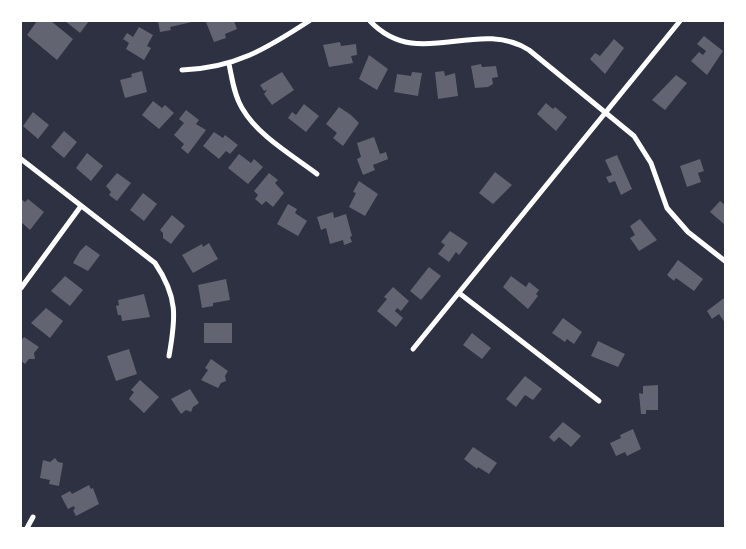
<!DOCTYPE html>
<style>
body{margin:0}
#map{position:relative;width:746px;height:549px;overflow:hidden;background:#2d3142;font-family:"Work Sans",sans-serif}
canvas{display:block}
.frame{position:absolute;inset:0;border:22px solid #fff;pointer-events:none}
</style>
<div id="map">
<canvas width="746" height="549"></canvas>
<div class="frame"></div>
</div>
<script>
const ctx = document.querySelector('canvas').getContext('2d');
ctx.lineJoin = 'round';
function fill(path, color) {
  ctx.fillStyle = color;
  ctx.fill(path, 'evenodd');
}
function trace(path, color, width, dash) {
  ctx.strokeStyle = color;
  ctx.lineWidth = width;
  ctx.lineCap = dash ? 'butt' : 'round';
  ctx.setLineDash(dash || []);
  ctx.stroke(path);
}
const building = new Path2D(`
 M37,21H51L73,39L57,60L27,35Z
 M65,21H89L80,33Z
 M158,21H192V22L170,27L171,30L160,32Z
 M234,21L237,29L225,34L226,38L214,42L206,22Z
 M139,27L153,35L147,46L151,48L144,60L126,49L129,43L123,39L127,33L133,37Z
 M704,36L723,51L707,75L691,61L699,52L703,55L706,51L697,44Z
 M614,39L624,48L605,74L590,59L595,53L600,56Z
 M340,42L341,46L356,44L357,55L351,56L353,63L329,67L323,45Z
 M369,55L388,69L377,90L359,79Z
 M481,64L482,67L496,66L498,77L492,78L493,84L488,87L475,88L471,66Z
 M142,71L147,92L125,98L120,80L132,77L131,74Z
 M444,71L445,76L455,73L458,96L438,99L435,72Z
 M282,72L294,90L272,105L264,94L267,90L264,91L260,85Z
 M412,72L422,73L418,96L394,92L397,74L411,76Z
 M676,75L687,83L665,110L652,100Z
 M153,101L162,108L165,105L174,113L159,129L142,115Z
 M546,103L553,109L555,107L567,117L556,131L537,114Z
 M304,104L319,116L306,132L288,118L292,112L296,115Z
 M339,107L351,115L359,123L343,146L333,138L337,133L326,124Z
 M186,110L199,120L196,124L206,130L188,154L181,148L184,144L174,135L184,123L179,119Z
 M33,112L49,125L38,139L23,126Z
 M64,131L77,142L64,158L51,147Z
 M214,132L223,138L225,135L238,145L230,154L226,151L219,159L203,146Z
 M374,137L380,154L386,152L388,159L373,165L375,170L363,175L357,159L361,157L357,143Z
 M87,153L103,166L91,181L76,168Z
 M239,154L251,163L254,159L263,167L248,184L228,168Z
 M617,155L632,189L621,195L615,181L609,183L606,177L612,175L605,160Z
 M700,159L704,171L698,173L701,182L687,187L680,166Z
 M495,172L512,185L493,204L479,193Z
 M117,173L131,183L117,201L109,195L111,192L106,186Z
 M269,173L278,180L275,183L284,193L273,207L266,201L262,205L255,199L258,195L254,191Z
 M359,181L378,194L365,216L349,207L356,193L353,192Z
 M143,193L157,204L144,221L130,210Z
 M21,199L25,202L28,199L44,212L30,230L21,222Z
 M720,201L725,205V225L710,212Z
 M288,204L297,209L295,213L307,221L298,236L277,224Z
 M333,212L334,218L346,214L352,236L350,237L352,242L344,245L343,240L330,244L326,228L321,230L317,217Z
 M172,215L185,226L171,244L163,238V233L160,230Z
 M640,219L657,240L639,251L630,238L635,235L630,226Z
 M450,231L468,243L459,255L456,252L449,262L438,254L445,245L441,242Z
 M209,243L218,259L193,273L182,255L202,244L203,247Z
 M86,245L100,255L88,271L73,263L80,251Z
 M678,260L703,279L694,291L676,278L674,281L667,275Z
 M429,267L441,276L421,300L410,291Z
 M65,276L83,290L70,306L51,291Z
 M511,276L526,287L529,282L539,290L536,294L538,296L528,309L503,287Z
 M226,279L230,300L213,303V306L202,308L198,285Z
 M393,287L409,301L401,311L397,308L395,311L403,318L396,327L377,311L387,299L384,297Z
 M144,294L150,317L122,321L121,315H118L116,306L119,305L118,300Z
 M724,298L725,299V323L719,314L712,319L707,311Z
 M46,308L63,321L50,338L31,323Z
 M563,318L582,332L574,344L567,339L565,342L552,333Z
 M204,323H232V343H204Z
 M472,333L491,348L482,359L463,345Z
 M24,337L39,347L34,353L35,359H29L25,364L21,361V341Z
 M598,341L625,354L618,367L591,356Z
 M129,349L137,374L116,381L107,356Z
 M211,359L228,371L225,376L226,381L221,383L218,388L201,380L208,370L205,368Z
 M525,376L542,389L533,400L525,395L516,407L506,399Z
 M140,380L159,397L144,413L129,399L134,392L131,390Z
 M658,385V410H646V414H641L639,393L643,394V386Z
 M190,389L199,403L193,407L191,412L186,410L181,414L171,399Z
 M563,422L581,436L571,447L559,437L554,442L549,437Z
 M633,429L641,449L627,456L625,452L616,456L610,443L621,438L620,435Z
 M473,447L497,463L489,474L478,467L477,469L464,459Z
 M55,458L58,462L63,463L59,486L49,484L50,480L40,478L43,460L50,462Z
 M89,485L91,489L93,488L99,504L76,516L73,510L75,509L74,506L68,509L61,496L70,491L72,494Z`);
const minor = new Path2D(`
 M370,21C418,72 476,17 529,50L634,136L651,163L667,208L688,232L725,261
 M229,64C232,78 234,95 242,108C258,136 292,155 317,174
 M182,70C235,68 266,49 309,21
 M21,159L155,263C178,297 176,317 169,356
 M21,288L81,206
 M459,293L599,401
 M413,349L680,21
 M27,528L33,517`);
fill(building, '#626471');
trace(minor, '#fff', 5);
</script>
